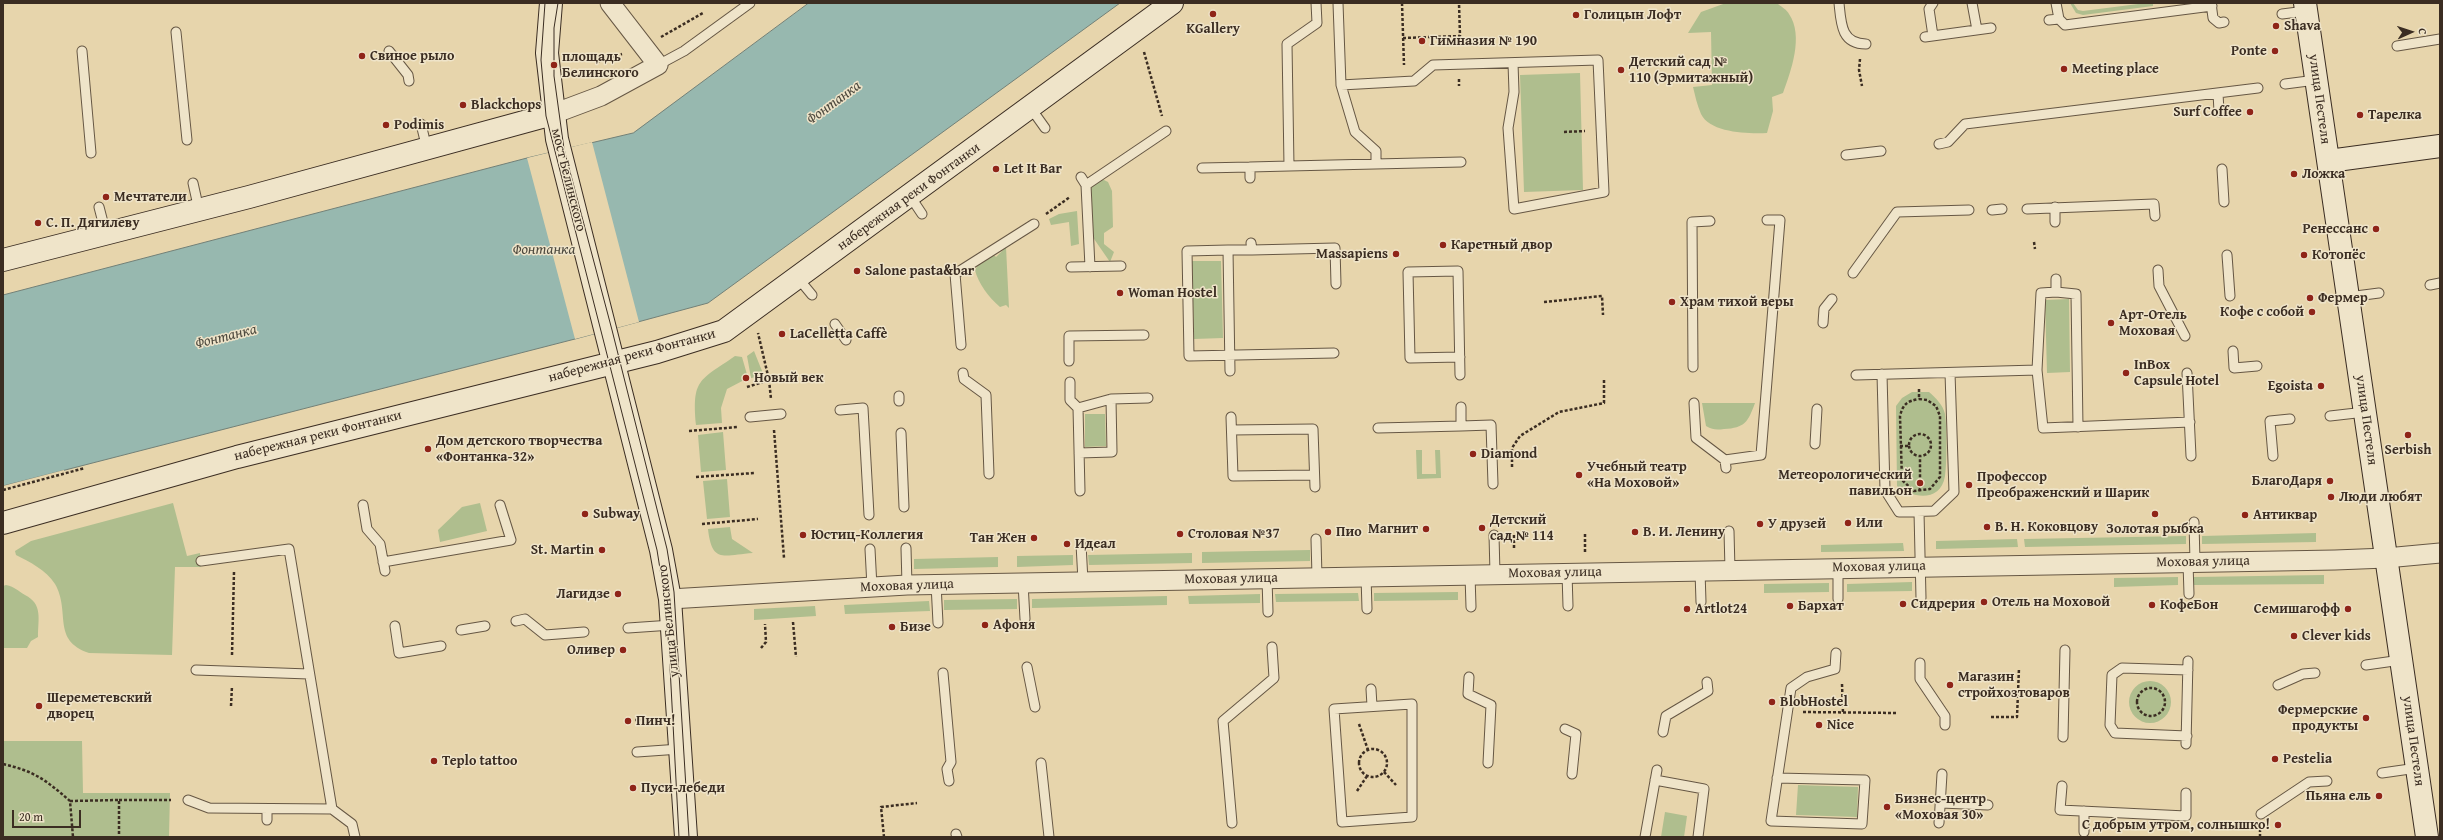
<!DOCTYPE html>
<meta charset="utf-8">
<style>
body{margin:0}
#map{position:relative;width:2443px;height:840px;overflow:hidden;background:#e7d5ac;font-family:"Gentium Book Plus",serif}
canvas{display:block}
.frame{position:absolute;inset:0;border:4px solid #3b2d22;pointer-events:none}
.north{position:absolute;left:2391px;top:12px;width:40px;height:40px;-webkit-text-stroke:3px #efe4c9;paint-order:stroke;rotate:87deg;font-size:11px;font-weight:700;line-height:16px;text-align:center;color:#3b2d22}
.north::after{content:'';display:block;margin:auto;width:14px;height:18px;background:#3b2d22;clip-path:polygon(50% 0,100% 100%,50% 72%,0 100%)}
.scale{position:absolute;left:12px;top:810px;width:69px;height:18px;box-sizing:border-box;border:2px solid #3b2d22;border-top:0;padding-left:5px;font-size:12px;line-height:14px;white-space:nowrap;color:#3b2d22;-webkit-text-stroke:3px #efe4c9;paint-order:stroke}
</style>
<div id="map">
<canvas width="2443" height="840"></canvas>
<div class="frame"></div>
<div class="north">С</div>
<div class="scale">20 m</div>
</div>
<script>
const ctx = document.querySelector('canvas').getContext('2d');
ctx.lineJoin = 'round';
function fill(path, color) {
  ctx.fillStyle = color;
  ctx.fill(path, 'evenodd');
}
function trace(path, color, width, dash) {
  ctx.strokeStyle = color;
  ctx.lineWidth = width;
  ctx.lineCap = dash ? 'butt' : 'round';
  ctx.setLineDash(dash || []);
  ctx.stroke(path);
}
function write(font, color, halo, rows, align = 'center') {
  ctx.font = font + ' "Gentium Book Plus",serif';
  ctx.lineWidth = 3;
  ctx.setLineDash([]);
  ctx.textBaseline = 'middle';
  ctx.strokeStyle = halo;
  ctx.fillStyle = color;
  for (const [text, x, y, turn = 0] of rows) {
    ctx.save();
    ctx.translate(x, y);
    ctx.rotate((+turn || 0) * Math.PI / 180);
    ctx.textAlign = isNaN(turn) ? turn : align;
    if (halo) ctx.strokeText(text, 0, 0);
    ctx.fillText(text, 0, 0);
    ctx.restore();
  }
}
const green = new Path2D(`
 M1726,3L1778,4C1782,7 1787,10 1789,14C1804,36 1791,71 1783,93L1772,97L1773,111L1767,133C1749,134 1710,133 1701,114C1697,105 1695,95 1693,87L1712,85L1711,32L1688,33L1701,12Z
 M2070,3H2073L2078,10L2083,11L2146,3H2153V6L2083,15L2076,13Z
 M1580,73L1583,190L1524,192L1520,75Z
 M1100,178L1108,182L1112,191L1113,227L1104,233V244L1114,252L1110,262L1092,236L1090,189Z
 M1077,211L1079,244L1071,246L1069,222L1051,225L1049,219L1059,214Z
 M1006,247L1009,308L1006,305L1000,307C989,298 978,283 975,270L982,258L994,255L996,257Z
 M1192,261H1221L1223,338L1194,339Z
 M2069,299L2070,372L2047,373L2045,300Z
 M754,351L764,376L751,378L747,356Z
 M735,356L742,357L748,378L727,389L721,408L722,423L696,425C692,379 699,381 735,356Z
 M1912,392H1929C1936,398 1943,405 1945,414C1947,426 1947,464 1945,476C1941,502 1913,499 1897,486L1896,406L1902,398Z
 M1702,403H1755C1748,422 1745,428 1724,429C1717,430 1713,430 1706,426Z
 M1085,414H1105L1106,446L1085,447Z
 M723,432L726,470L701,472L698,435Z
 M1416,450H1422V474H1436L1435,450H1440L1441,478L1417,479Z
 M727,479L730,517L707,519L703,481Z
 M173,503L187,556L200,553L201,567H175L172,655L89,653C51,640 71,612 55,584C46,570 30,562 16,555L15,551L31,541Z
 M480,503L487,531L440,542L438,530L462,507Z
 M730,527L732,539L753,553C723,555 712,564 708,529Z
 M2316,533V542L2202,544V536Z
 M2186,536V544L2025,547L2024,539Z
 M2017,539L2018,547L1936,549V541Z
 M1903,543L1904,551L1821,552V545Z
 M1310,550V561L1202,563V552Z
 M1192,553V563L1089,565L1088,555Z
 M1073,555V565L1017,567V556Z
 M998,557V567L914,569V559Z
 M2324,575V584L2194,585V577Z
 M2178,577V585L2114,587V578Z
 M1912,582V591L1847,592V584Z
 M1829,583V592L1764,593V584Z
 M6,585C15,587 18,591 25,595C43,604 38,619 38,637L31,641L27,648H3V586Z
 M1458,592V600L1374,601V593Z
 M1358,593L1359,601L1276,602L1275,594Z
 M1260,594V603L1189,604L1188,596Z
 M1167,596V605L1032,608V599Z
 M1017,599V609L944,610V600Z
 M929,601L930,611L845,614L844,605Z
 M815,606L816,616L754,620V609Z
 M2129 702a21 21 0 1 1 42 0a21 21 0 1 1-42 0Z
 M3,741H82L83,793H170L169,837H3Z
 M1798,785L1858,787L1857,817L1796,815Z
 M1665,812L1687,816L1684,837H1661Z`);
const water = new Path2D(`
 M809,3H1120L708,303L575,339L3,486V295L527,158L633,133Z`);
const pier = new Path2D(`
 M592,142L639,322L575,339L527,158Z
 M64,470V472L3,488V486Z`);
const path = new Path2D(`
 M1402,3L1404,65
 M661,37L703,13
 M1403,38L1460,36L1459,3
 M1144,52L1162,116
 M1860,59L1859,70L1862,86
 M597,62L622,54
 M1459,79V86
 M1564,132L1585,131
 M1046,214L1070,197
 M2034,242L2035,249
 M1544,302L1602,296L1603,315
 M769,380L771,399
 M747,387L769,380L758,333
 M1919,389V399
 M1919,399L1927,400L1936,406L1940,416V477L1930,489L1914,491L1902,480L1900,416C1903,404 1907,401 1919,399Z
 M774,430L784,558
 M689,431L738,427
 M1909 445a11 11 0 1 1 22 0a11 11 0 1 1-22 0Z
 M1900,446H1909
 M1512,467V448L1520,436L1559,412L1604,403V378
 M696,477L755,473
 M1920,487L1917,483L1920,480
 M3,490L85,468
 M1919,491L1922,483L1920,480V456
 M702,524L758,519
 M1585,534V553
 M1514,535V548
 M793,622L796,657
 M761,648L766,642L765,624
 M232,655L234,572
 M1842,684L1843,713
 M2137 702a14 14 0 1 1 28 0a14 14 0 1 1-28 0Z
 M231,706L232,686
 M1803,712L1897,713
 M1991,717H2017L2019,668
 M635,720H641
 M1359,724L1368,750
 M1359 763a14 14 0 1 1 28 0a14 14 0 1 1-28 0Z
 M3,764C34,771 46,780 70,801L73,837
 M1384,772L1396,785
 M1357,791L1367,776
 M119,800H171
 M70,801L119,800V837
 M884,837L881,807L917,803
 M2260,837V828`);
const lane = new Path2D(`
 M1338,3L1341,85L1355,132L1376,151V164
 M1839,3C1841,23 1841,44 1866,44
 M1972,3L1977,30
 M2056,3L2059,19
 M2211,3L2213,18L2219,23L2224,22
 M2282,14L2306,11
 M2049,20L2059,19L2065,25L2212,6
 M176,32L187,140
 M1933,36L1929,9L1933,3
 M1925,37L1991,28
 M2397,46L2440,39
 M82,51L91,153
 M389,51L408,75L409,81
 M658,65L684,51L750,3
 M2285,84L2316,80
 M1341,85L1414,81L1433,65L1598,60L1604,192L1514,209L1508,128L1514,92L1513,63
 M2218,93L2219,112
 M1030,107L1045,128
 M421,124L427,149
 M1939,144L1948,142L1965,124L2258,88
 M1846,155L1881,151
 M1289,166L1461,162
 M1202,168L1250,167
 M2222,169L2224,202
 M1081,177L1086,185L1090,267
 M1250,178V167L1289,166L1287,44L1317,23L1316,3
 M193,183L199,210
 M1086,185L1166,131
 M910,196L922,214
 M99,207L106,234
 M2055,207V222
 M2027,209L2154,204L2155,216
 M1992,210L2002,209
 M1228,250L1187,251L1189,356L1334,353
 M1252,250L1335,248L1336,284
 M2227,255L2230,296
 M1071,267L1121,266
 M2158,270L2159,286L2185,336
 M1853,273L1897,212L1969,210
 M798,278L812,295
 M2056,279V292L2076,294L2078,427
 M2430,285L2440,283
 M2348,297L2379,293
 M1823,323L1824,309L1832,299
 M835,324L846,340
 M961,345L955,274L1034,224
 M2233,351L2234,368L2257,366
 M1460,357L1410,358L1408,272L1458,271L1460,375
 M1069,361V336L1144,335
 M1693,367L1692,222L1710,221
 M2037,370L2041,293L2056,292
 M1230,371L1228,250H1252L1251,243
 M963,373L964,379L986,395L989,474
 M2187,373L2191,456
 M1882,374L1885,490L1899,512L1934,511L1954,492L1950,373
 M1856,375L2037,370L2043,428L2190,422
 M1070,382V400L1078,408L1080,491
 M899,396V401
 M1694,403L1696,438L1725,460L1726,468
 M1461,407V426L1491,425L1493,484
 M1078,408L1111,399L1148,398
 M840,410L863,408L869,515
 M2330,416L2365,412
 M750,417L781,414
 M1231,417L1233,476L1314,475
 M1378,428L1461,426
 M1232,430L1313,429L1315,487
 M901,433L904,507
 M1815,444L1817,409
 M1079,453L1112,452L1111,399
 M2273,456L2270,421L2290,419
 M1725,460L1761,455L1780,220H1767
 M363,505L367,529L380,544L385,571
 M1919,512L1921,598
 M2194,522L2195,562
 M1729,531L1730,570
 M1494,535L1495,574
 M1316,539L1317,577
 M1081,544L1083,581
 M906,548L907,585
 M870,549L872,587
 M201,561L289,549L332,809L352,824L355,837
 M383,562L511,540L500,505
 M2188,563L2189,594
 M1838,568V599
 M1700,571L1701,602
 M1567,573L1568,606
 M1470,575L1471,607
 M1366,576L1367,609
 M1267,578L1268,612
 M1023,583L1025,619
 M936,584L938,623
 M516,621L525,619L545,635L584,632
 M395,626L399,653L441,646
 M628,628L672,625
 M461,630L485,626
 M1920,663V679L1945,716V725
 M2366,665L2401,660
 M1027,667L1035,707
 M196,670L309,674
 M943,673L951,762L947,769L949,781
 M1469,677L1468,694L1491,705L1488,763
 M2278,685L2303,674L2315,673
 M1371,689L1372,706
 M1412,704V817L1342,822L1334,709Z
 M1565,729L1576,734L1572,774
 M1663,732L1666,716L1708,691L1707,682
 M2187,736L2115,733L2110,725L2112,675L2122,668L2188,670
 M2063,737L2065,650
 M2186,744L2188,661
 M637,752L680,749
 M1041,763L1049,837
 M2382,773L2417,768
 M1777,778L1865,780L1862,824L1771,821L1791,688L1807,677L1835,669L1836,653
 M1655,780L1704,789L1698,837
 M2062,786L2060,810L2186,816V793
 M188,800L209,808L332,809
 M1941,803L1988,805
 M267,809V820
 M2261,814L2309,782L2327,781
 M1232,823L1223,721L1274,678L1272,647
 M1939,823L1942,774
 M2084,832V811
 M956,834L957,837
 M1645,837L1657,770`);
const street = new Path2D(`
 M553,114L601,96L658,65L610,3
 M670,599L907,585L2335,560L2386,558L2440,553`);
const secondary = new Path2D(`
 M551,3L547,53L557,139L661,550L670,599L686,837
 M2305,3L2427,837
 M2329,161L2440,146
 M3,260L249,197L553,114
 M3,523L237,457L657,352L724,331L1172,3`);
const tram = new Path2D(`
 M545,3L541,60L546,116L657,550L664,594L669,648L679,837
 M558,3L554,28V76L564,149L612,330L667,549L674,592L689,837`);
const markers = [
 [1213,14,4,"#8f2418"],
 [1576,15,4,"#8f2418"],
 [2276,26,4,"#8f2418"],
 [1422,41,4,"#8f2418"],
 [2275,51,4,"#8f2418"],
 [362,56,4,"#8f2418"],
 [554,65,4,"#8f2418"],
 [2064,69,4,"#8f2418"],
 [1621,70,4,"#8f2418"],
 [463,105,4,"#8f2418"],
 [2250,112,4,"#8f2418"],
 [2360,115,4,"#8f2418"],
 [386,125,4,"#8f2418"],
 [996,169,4,"#8f2418"],
 [2294,174,4,"#8f2418"],
 [106,197,4,"#8f2418"],
 [38,223,4,"#8f2418"],
 [2376,229,4,"#8f2418"],
 [1443,245,4,"#8f2418"],
 [1396,254,4,"#8f2418"],
 [2304,255,4,"#8f2418"],
 [857,271,4,"#8f2418"],
 [1120,293,4,"#8f2418"],
 [2310,298,4,"#8f2418"],
 [1672,302,4,"#8f2418"],
 [2312,312,4,"#8f2418"],
 [2111,323,4,"#8f2418"],
 [782,334,4,"#8f2418"],
 [2126,373,4,"#8f2418"],
 [746,378,4,"#8f2418"],
 [2321,386,4,"#8f2418"],
 [2408,435,4,"#8f2418"],
 [428,449,4,"#8f2418"],
 [1473,454,4,"#8f2418"],
 [1579,475,4,"#8f2418"],
 [2330,481,4,"#8f2418"],
 [1920,483,4,"#8f2418"],
 [1969,485,4,"#8f2418"],
 [2331,497,4,"#8f2418"],
 [585,514,4,"#8f2418"],
 [2155,514,4,"#8f2418"],
 [2245,515,4,"#8f2418"],
 [1848,523,4,"#8f2418"],
 [1760,524,4,"#8f2418"],
 [1987,527,4,"#8f2418"],
 [1482,528,4,"#8f2418"],
 [1426,529,4,"#8f2418"],
 [1328,532,4,"#8f2418"],
 [1635,532,4,"#8f2418"],
 [1180,534,4,"#8f2418"],
 [803,535,4,"#8f2418"],
 [1034,538,4,"#8f2418"],
 [1067,544,4,"#8f2418"],
 [602,550,4,"#8f2418"],
 [618,594,4,"#8f2418"],
 [1984,602,4,"#8f2418"],
 [1903,604,4,"#8f2418"],
 [2152,605,4,"#8f2418"],
 [1790,606,4,"#8f2418"],
 [1687,609,4,"#8f2418"],
 [2348,609,4,"#8f2418"],
 [985,625,4,"#8f2418"],
 [892,627,4,"#8f2418"],
 [2294,636,4,"#8f2418"],
 [623,650,4,"#8f2418"],
 [1950,685,4,"#8f2418"],
 [1772,702,4,"#8f2418"],
 [39,706,4,"#8f2418"],
 [2366,718,4,"#8f2418"],
 [628,721,4,"#8f2418"],
 [1819,725,4,"#8f2418"],
 [2275,759,4,"#8f2418"],
 [434,761,4,"#8f2418"],
 [633,788,4,"#8f2418"],
 [2379,796,4,"#8f2418"],
 [1887,807,4,"#8f2418"],
 [2278,825,4,"#8f2418"]
];
const poiNames = [
 ["Голицын Лофт",1584,15],
 ["Shava",2284,26],
 ["KGallery",1213,29,"center"],
 ["Гимназия № 190",1430,41],
 ["Ponte",2267,51,"right"],
 ["Свиное рыло",370,56],
 ["площадь",562,57],
 ["Белинского",562,73],
 ["Детский сад №",1629,62],
 ["110 (Эрмитажный)",1629,78],
 ["Meeting place",2072,69],
 ["Blackchops",471,105],
 ["Surf Coffee",2242,112,"right"],
 ["Тарелка",2368,115],
 ["Podimis",394,125],
 ["Let It Bar",1004,169],
 ["Ложка",2302,174],
 ["Мечтатели",114,197],
 ["С. П. Дягилеву",46,223],
 ["Ренессанс",2368,229,"right"],
 ["Каретный двор",1451,245],
 ["Massapiens",1388,254,"right"],
 ["Котопёс",2312,255],
 ["Salone pasta&bar",865,271],
 ["Woman Hostel",1128,293],
 ["Фермер",2318,298],
 ["Храм тихой веры",1680,302],
 ["Кофе с собой",2304,312,"right"],
 ["Арт-Отель",2119,315],
 ["Моховая",2119,331],
 ["LaCelletta Caffè",790,334],
 ["InBox",2134,365],
 ["Capsule Hotel",2134,381],
 ["Новый век",754,378],
 ["Egoista",2313,386,"right"],
 ["Дом детского творчества",436,441],
 ["«Фонтанка-32»",436,457],
 ["Serbish",2408,450,"center"],
 ["Diamond",1481,454],
 ["Учебный театр",1587,467],
 ["«На Моховой»",1587,483],
 ["Метеорологический",1912,475,"right"],
 ["павильон",1912,491,"right"],
 ["Профессор",1977,477],
 ["Преображенский и Шарик",1977,493],
 ["БлагоДаря",2322,481,"right"],
 ["Люди любят",2339,497],
 ["Subway",593,514],
 ["Антиквар",2253,515],
 ["Детский",1490,520],
 ["сад № 114",1490,536],
 ["Или",1856,523],
 ["У друзей",1768,524],
 ["В. Н. Коковцову",1995,527],
 ["Магнит",1418,529,"right"],
 ["Золотая рыбка",2155,529,"center"],
 ["Пио",1336,532],
 ["В. И. Ленину",1643,532],
 ["Столовая №37",1188,534],
 ["Юстиц-Коллегия",811,535],
 ["Тан Жен",1026,538,"right"],
 ["Идеал",1075,544],
 ["St. Martin",594,550,"right"],
 ["Лагидзе",610,594,"right"],
 ["Отель на Моховой",1992,602],
 ["Сидрерия",1911,604],
 ["КофеБон",2160,605],
 ["Бархат",1798,606],
 ["Artlot24",1695,609],
 ["Семишагофф",2340,609,"right"],
 ["Афоня",993,625],
 ["Бизе",900,627],
 ["Clever kids",2302,636],
 ["Оливер",615,650,"right"],
 ["Магазин",1958,677],
 ["стройхозтоваров",1958,693],
 ["Шереметевский",47,698],
 ["дворец",47,714],
 ["BlobHostel",1780,702],
 ["Фермерские",2358,710,"right"],
 ["продукты",2358,726,"right"],
 ["Пинч!",636,721],
 ["Nice",1827,725],
 ["Pestelia",2283,759],
 ["Teplo tattoo",442,761],
 ["Пуси-лебеди",641,788],
 ["Пьяна ель",2371,796,"right"],
 ["Бизнес-центр",1895,799],
 ["«Моховая 30»",1895,815],
 ["С добрым утром, солнышко!",2270,825,"right"]
];
const streetNames = [
 ["улица Пестеля",2319,99,82],
 ["мост Белинского",568,180,76],
 ["набережная реки Фонтанки",909,197,-36],
 ["набережная реки Фонтанки",632,356,-15],
 ["улица Пестеля",2366,420,82],
 ["набережная реки Фонтанки",318,436,-14],
 ["Моховая улица",2203,562,-1],
 ["Моховая улица",1879,567,-1],
 ["Моховая улица",1555,573,-1],
 ["Моховая улица",1231,579,-1],
 ["Моховая улица",907,586,-2],
 ["улица Белинского",669,621,-96],
 ["улица Пестеля",2413,741,82]
];
const waterNames = [
 ["Фонтанка",834,103,-36],
 ["Фонтанка",544,250],
 ["Фонтанка",226,337,-14]
];
fill(green, '#afbe8e');
fill(water, '#97b8af');
trace(water, '#728077', 1);
fill(pier, '#e7d5ac');
trace(lane, '#665744', 11);
trace(street, '#665744', 21);
trace(secondary, '#3b2d22', 24);
trace(path, '#3b2d22', 2.5, [3, 2]);
trace(lane, '#efe4c9', 9);
trace(street, '#efe4c9', 19);
trace(secondary, '#efe4c9', 22);
trace(tram, '#3b2d22', 1);
for (const [x, y, r, color] of markers) {
  const dot = new Path2D();
  dot.arc(x, y, r, 0, 2 * Math.PI);
  ctx.fillStyle = color;
  ctx.fill(dot);
  trace(dot, '#efe4c9', 1.5);
}
write('bold 14px', '#3b2d22', '#efe4c9', poiNames, 'left');
write('14px', '#3b2d22', '#efe4c9', streetNames);
write('italic 15px', '#4d493e', '#efe4c9', waterNames);
</script>
